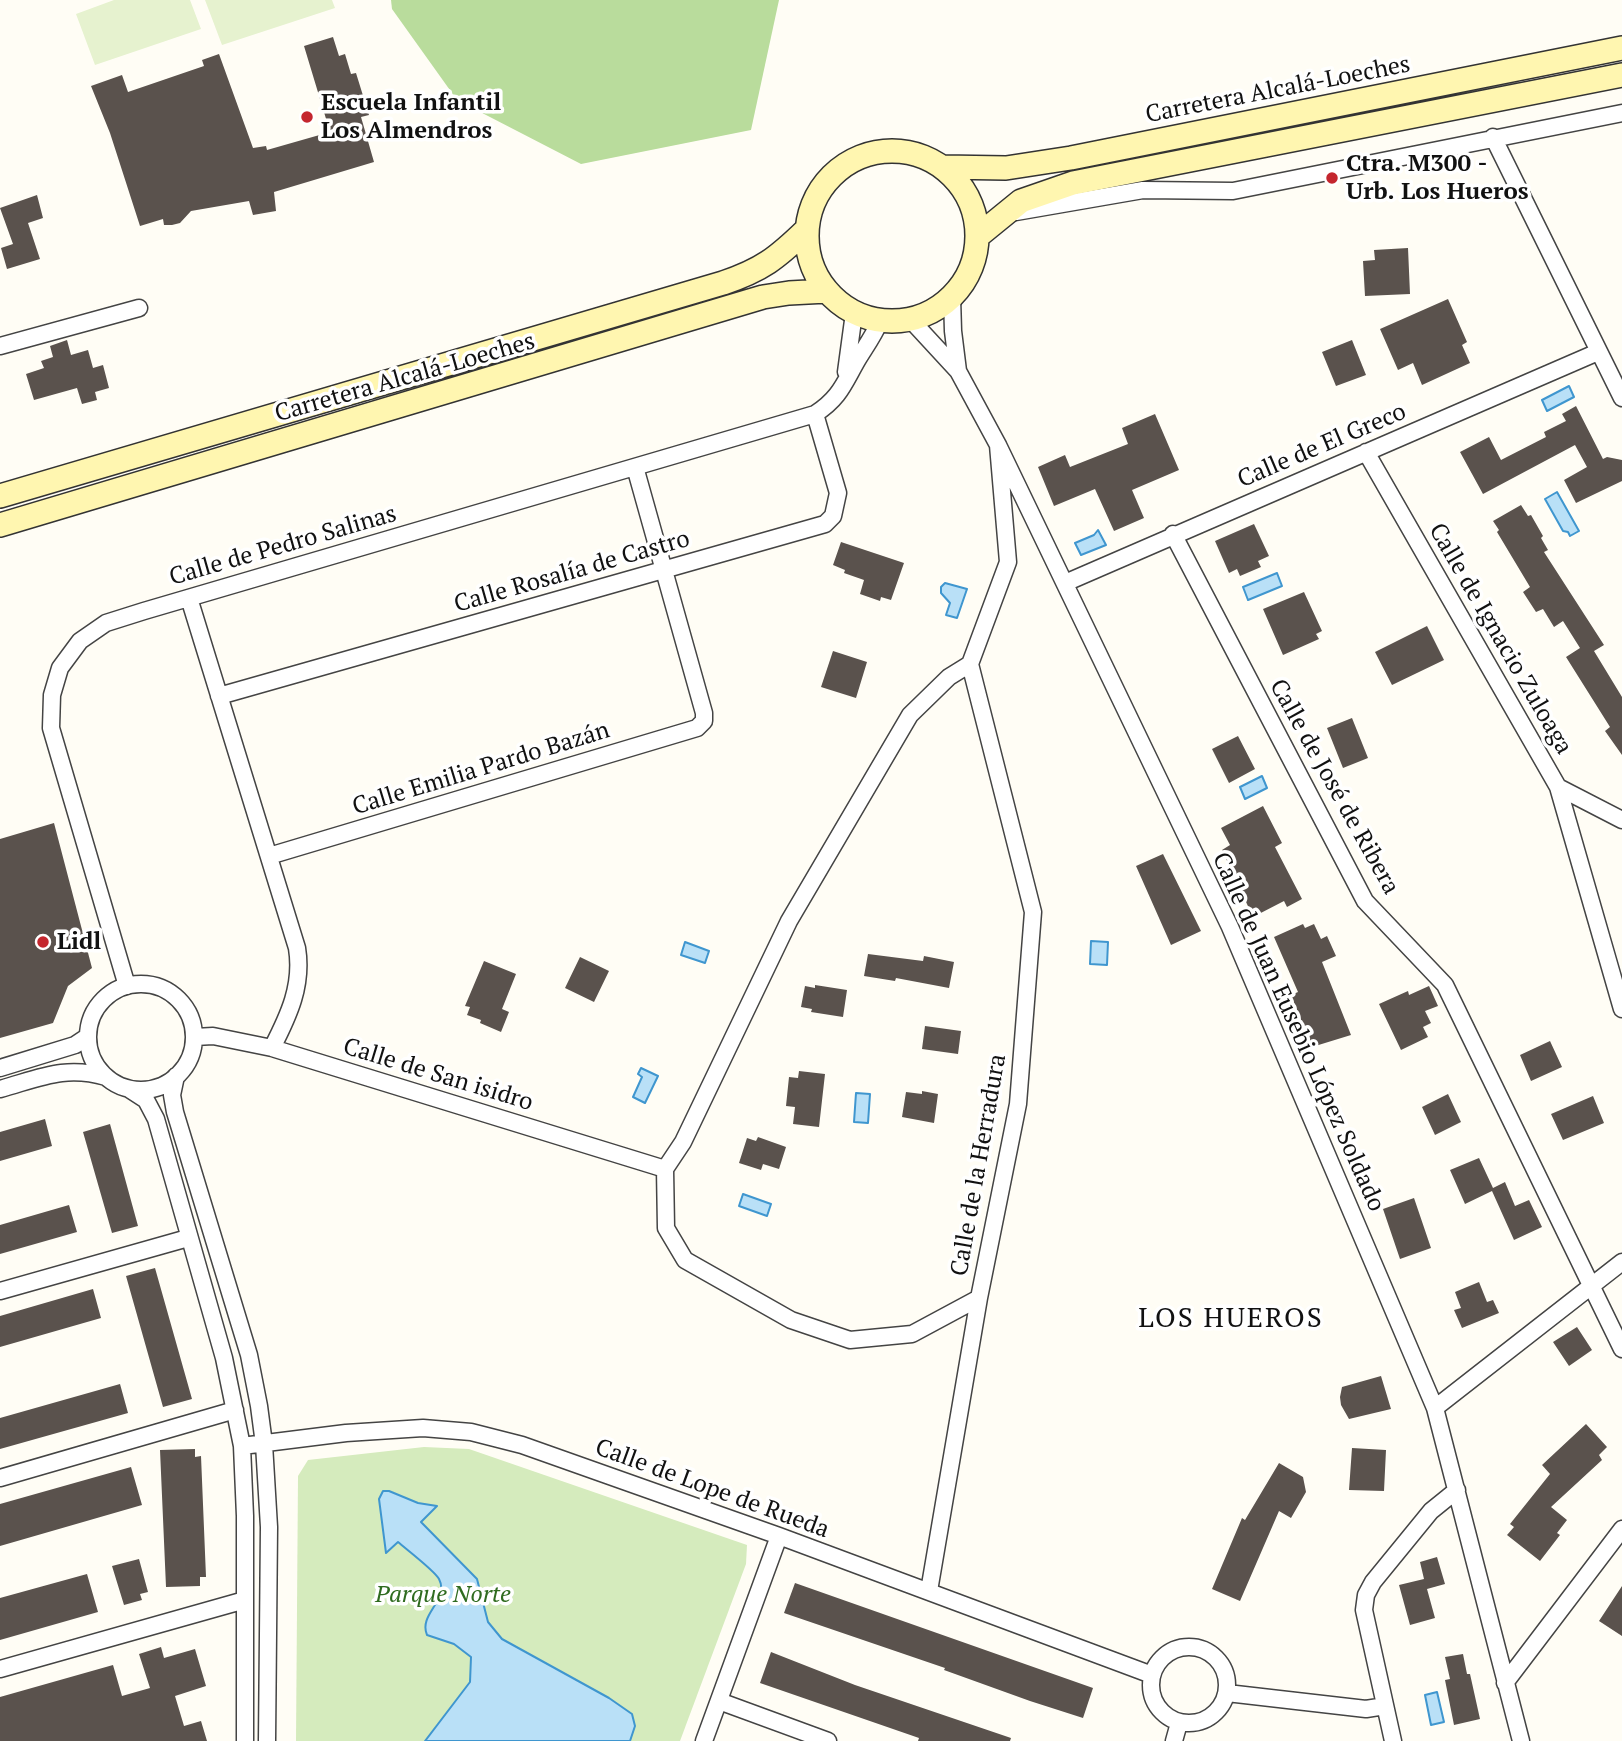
<!DOCTYPE html>
<meta charset="utf-8">
<style>
body{margin:0}
canvas{display:block;background:#fffdf5}
</style>
<canvas width="1622" height="1741"></canvas>
<script>
const ctx = document.querySelector('canvas').getContext('2d');
ctx.lineJoin = 'round';
function fill(path, color) {
  ctx.fillStyle = color;
  ctx.fill(path, 'evenodd');
}
function trace(path, color, width, dash) {
  ctx.strokeStyle = color;
  ctx.lineWidth = width;
  ctx.lineCap = dash ? 'butt' : 'round';
  ctx.setLineDash(dash || []);
  ctx.stroke(path);
}
function write(font, color, halo, rows, align = 'center') {
  ctx.font = font + ' "PT Serif",serif';
  ctx.lineWidth = 7;
  ctx.setLineDash([]);
  ctx.textBaseline = 'middle';
  ctx.strokeStyle = halo;
  ctx.fillStyle = color;
  for (const [text, x, y, turn = 0] of rows) {
    ctx.save();
    ctx.translate(x, y);
    ctx.rotate((+turn || 0) * Math.PI / 180);
    ctx.textAlign = isNaN(turn) ? turn : align;
    if (halo) ctx.strokeText(text, 0, 0);
    ctx.fillText(text, 0, 0);
    ctx.restore();
  }
}
const green = new Path2D(`
 M424,1447L469,1449L747,1545L746,1564L680,1741H296L298,1476L308,1460Z`);
const forest = new Path2D(`
 M391,0H779L751,130L581,164L457,100L392,9Z`);
const pitch = new Path2D(`
 M114,0H190L201,29L95,65L76,14Z
 M205,0H332L335,8L222,45Z`);
const water = new Path2D(`
 M1569,386L1574,397L1547,411L1542,400Z
 M1557,492L1579,531L1570,536L1568,532L1563,531L1545,499Z
 M1098,530L1106,545L1081,555L1075,543L1094,535Z
 M1277,573L1282,586L1248,600L1243,587Z
 M945,583L967,589L957,618L946,615L950,603L941,593V587Z
 M1262,776L1267,788L1245,799L1240,787Z
 M1091,941L1108,942L1107,965L1090,964Z
 M685,942L709,951L705,963L681,955Z
 M641,1068L658,1076L645,1103L633,1097L642,1077L638,1074Z
 M856,1093L870,1094L868,1123L854,1122Z
 M743,1194L771,1204L767,1216L739,1206Z
 M383,1491H389L418,1503L437,1506L421,1522L477,1579L488,1622L502,1639L609,1698L632,1714L635,1726L630,1741H425L470,1682L471,1657L454,1644L427,1635C418,1614 450,1600 439,1579C435,1571 406,1549 398,1542L386,1553L379,1499Z
 M1437,1692L1444,1722L1431,1725L1425,1695Z`);
const building = new Path2D(`
 M333,37L339,56L345,54L351,74L356,73L369,115L361,117L374,162L274,192L276,211L253,215L249,201L191,211L180,223L172,225H164L163,219L140,226L110,133L91,86L122,75L128,92L204,66L202,60L219,54L253,148L266,146L267,150L330,132L304,46Z
 M37,195L43,218L28,223L40,259L7,269L1,248L13,244L0,208Z
 M1408,248L1410,294L1365,296L1363,261L1375,260L1374,250Z
 M1448,299L1467,342L1462,345L1470,363L1422,385L1413,363L1398,370L1380,329Z
 M67,340L71,355L88,350L93,368L103,365L109,388L95,392L97,400L82,404L77,388L34,400L26,374L44,368L41,361L53,357L50,346Z
 M1352,340L1366,375L1336,386L1322,352Z
 M1576,406L1603,459L1607,457L1622,460V481L1576,503L1564,480L1587,467L1575,445L1483,494L1460,452L1489,437L1501,460L1546,437L1544,432L1566,421L1562,414Z
 M1155,414L1179,470L1132,490L1144,518L1114,531L1095,489L1054,506L1038,467L1065,455L1070,467L1128,444L1122,428Z
 M1521,505L1528,516L1531,515L1543,536L1541,538L1548,550L1544,552L1604,645L1594,651L1622,697V755L1605,731L1610,727L1566,657L1580,648L1563,621L1554,627L1543,609L1536,612L1523,592L1530,587L1497,532L1499,530L1493,521Z
 M1254,524L1269,556L1258,561L1261,567L1240,576L1237,569L1229,573L1215,541Z
 M841,542L904,563L891,600L881,597L880,601L860,594L864,580L844,573L845,570L833,565Z
 M1304,592L1322,631L1316,634L1319,639L1283,655L1263,609Z
 M1427,626L1444,660L1392,685L1375,652Z
 M833,651L867,662L856,698L821,687Z
 M1352,718L1368,758L1343,768L1327,728Z
 M1238,736L1255,769L1229,783L1212,749Z
 M1263,806L1282,843L1275,847L1302,899L1287,907L1284,901L1253,917L1222,850L1230,845L1221,828Z
 M54,823L92,968L68,986L53,1023L0,1038V839Z
 M1163,854L1201,931L1171,945L1136,866Z
 M1303,924L1305,928L1314,924L1321,939L1327,936L1336,956L1322,962L1351,1035L1312,1047L1291,995L1298,992L1274,937Z
 M868,954L923,961L924,956L954,962L949,988L896,978L895,981L864,976Z
 M580,957L609,971L594,1002L565,988Z
 M484,961L516,974L502,1009L509,1012L501,1032L480,1023L481,1020L467,1015L470,1007L465,1006Z
 M815,985L847,990L843,1017L811,1012L812,1009L801,1007L805,986L815,988Z
 M1429,986L1438,1006L1425,1011L1431,1023L1423,1027L1428,1037L1401,1050L1379,1004L1408,991L1409,995Z
 M925,1026L961,1031L958,1054L922,1049Z
 M1550,1041L1562,1067L1531,1081L1520,1055Z
 M799,1071L825,1074L819,1127L793,1124L795,1107L786,1106L789,1077L798,1078Z
 M922,1091L938,1094L934,1123L902,1117L906,1092L922,1094Z
 M1448,1094L1461,1122L1435,1135L1422,1107Z
 M1593,1096L1604,1123L1563,1140L1551,1114Z
 M45,1119L52,1146L0,1161V1132Z
 M110,1124L138,1226L112,1233L83,1132Z
 M758,1137L786,1147L779,1169L763,1164L761,1170L739,1163L747,1138L756,1141Z
 M1479,1158L1493,1188L1505,1182L1515,1206L1529,1200L1542,1227L1514,1240L1492,1191L1465,1204L1450,1170Z
 M1414,1198L1431,1248L1400,1259L1383,1209Z
 M69,1205L77,1232L0,1254V1225Z
 M155,1268L192,1399L163,1407L126,1276Z
 M1479,1282L1487,1302L1493,1300L1499,1313L1462,1328L1454,1310L1461,1308L1455,1292Z
 M93,1289L101,1318L0,1347V1316Z
 M1577,1327L1592,1350L1569,1366L1553,1342Z
 M1381,1376L1391,1409L1349,1419L1341,1405L1340,1397L1342,1387Z
 M120,1384L128,1413L0,1449V1418Z
 M1586,1424L1607,1447L1599,1455L1602,1460L1551,1507L1567,1520L1557,1533L1560,1535L1540,1561L1507,1535L1514,1527L1510,1524L1550,1474L1542,1465Z
 M1352,1448L1386,1450L1384,1491L1349,1490Z
 M195,1449V1457L201,1456L206,1577H200V1586L166,1587L160,1450Z
 M1279,1463L1303,1477L1306,1492L1291,1518L1279,1511L1240,1601L1212,1589L1242,1518L1245,1520Z
 M131,1467L142,1505L0,1546V1504Z
 M1437,1557L1445,1584L1427,1589L1435,1618L1410,1625L1399,1585L1424,1579L1420,1562Z
 M139,1559L148,1592L140,1594L142,1600L124,1605L112,1566Z
 M87,1574L98,1612L0,1640V1598Z
 M795,1583L1093,1688L1083,1718L1030,1701L944,1670L945,1668L784,1613Z
 M1622,1586V1636L1599,1621Z
 M161,1647L164,1658L195,1649L206,1686L175,1696L184,1726L201,1721L207,1741H0V1697L113,1665L122,1696L150,1688L139,1654Z
 M771,1652L855,1685L1011,1738L1010,1741H918L919,1738L760,1683Z
 M1463,1654L1467,1674H1470L1480,1719L1454,1725L1445,1680L1450,1679L1445,1657Z`);
const street = new Path2D(`
 M1493,137L1622,398
 M1016,212L1143,190L1233,191L1622,113
 M952,297L953,331L958,371
 M910,319L958,371L998,445L1230,927L1435,1408L1521,1741
 M0,346L139,308
 M846,372L854,313
 M1366,452L1558,787L1622,820
 M1173,534L1365,901L1445,985L1622,1349
 M1065,583L1598,352
 M189,598L297,948C303,985 289,1015 272,1048
 M970,664L1033,912L1018,1104L979,1298L912,1334L850,1340L791,1320L685,1260L666,1228L665,1169L683,1142L789,921L910,715L949,677L970,664L1008,562L998,445
 M219,696L825,524L833,516L838,493L815,414
 M1558,787L1622,1009
 M269,856L697,728L704,721V713L635,467
 M88 1037a53 53 0 1 1 106 0a53 53 0 1 1-106 0Z
 M127,986L51,728L52,695L60,668L80,641L106,623L144,611L815,414C840,398 844,383 858,359C866,346 874,335 880,321
 M195,1037L213,1036L272,1048L665,1169
 M0,1068L75,1045L87,1037
 M176,1076L172,1095L175,1112L249,1355L259,1406L264,1444L269,1527L267,1741
 M0,1089C40,1078 65,1065 106,1077
 M129,1089L146,1100L156,1119L224,1358L242,1446L245,1516V1741
 M0,1291L188,1238
 M1435,1408L1622,1262
 M242,1446L346,1433L423,1428L471,1432L522,1445L779,1536L1152,1675
 M0,1478L235,1410
 M929,1591L979,1298
 M1151 1685a38 38 0 1 1 76 0a38 38 0 1 1-76 0Z
 M0,1669L245,1600
 M1505,1683L1622,1529
 M1227,1693L1366,1709L1385,1706
 M719,1701L828,1741
 M704,1741L779,1536
 M1174,1741L1179,1723
 M1393,1741L1364,1610L1366,1595L1373,1582L1431,1511L1457,1490`);
const secondary = new Path2D(`
 M807 236a85 85 0 1 1 170 0a85 85 0 1 1-170 0Z
 M943,167L1006,168L1071,158L1622,48
 M978,236L1021,201L1073,183L1622,75
 M0,496L723,283C762,270 777,258 806,230
 M0,525L763,297L789,293L827,291`);
const markers = [
 [307,117,7,"#c4262e"],
 [1332,178,7,"#c4262e"],
 [43,942,7,"#c4262e"]
];
const streetNames = [
 ["Carretera Alcalá-Loeches",1278,90,-11],
 ["Carretera Alcalá-Loeches",405,378,-16],
 ["Calle de El Greco",1322,446,-23],
 ["Calle de Pedro Salinas",283,546,-16],
 ["Calle Rosalía de Castro",572,572,-16],
 ["Calle de Ignacio Zuloaga",1500,639,60],
 ["Calle Emilia Pardo Bazán",481,769,-17],
 ["Calle de José de Ribera",1334,787,61],
 ["Calle de Juan Eusebio López Soldado",1298,1032,66],
 ["Calle de San isidro",438,1075,17],
 ["Calle de la Herradura",979,1165,-80],
 ["Calle de Lope de Rueda",712,1489,20]
];
const poiNames = [
 ["Escuela Infantil",321,103],
 ["Los Almendros",321,131],
 ["Ctra. M300 -",1346,164],
 ["Urb. Los Hueros",1346,192],
 ["Lidl",57,942]
];
const parkNames = [
 ["Parque Norte",443,1595]
];
const quarterNames = [
 ["LOS HUEROS",1231,1319]
];
fill(green, '#d5ebbd');
fill(forest, '#b9dc9c');
fill(pitch, '#e6f2cf');
fill(water, '#b9e0f7');
trace(water, '#3f96cf', 2);
fill(building, '#5a524d');
trace(street, '#444', 19);
trace(secondary, '#333', 26);
trace(street, '#fff', 16);
trace(secondary, '#fff6b0', 23);
for (const [x, y, r, color] of markers) {
  const dot = new Path2D();
  dot.arc(x, y, r, 0, 2 * Math.PI);
  ctx.fillStyle = color;
  ctx.fill(dot);
  trace(dot, '#fff', 2.5);
}
write('24px', '#111', '#fff', streetNames);
write('bold 24px', '#111', '#fff', poiNames, 'left');
write('italic 24px', '#2f6b1f', '#fff', parkNames);
ctx.letterSpacing = '2px';
write('28px', '#111', '#fff', quarterNames);
ctx.letterSpacing = '0px';
</script>
